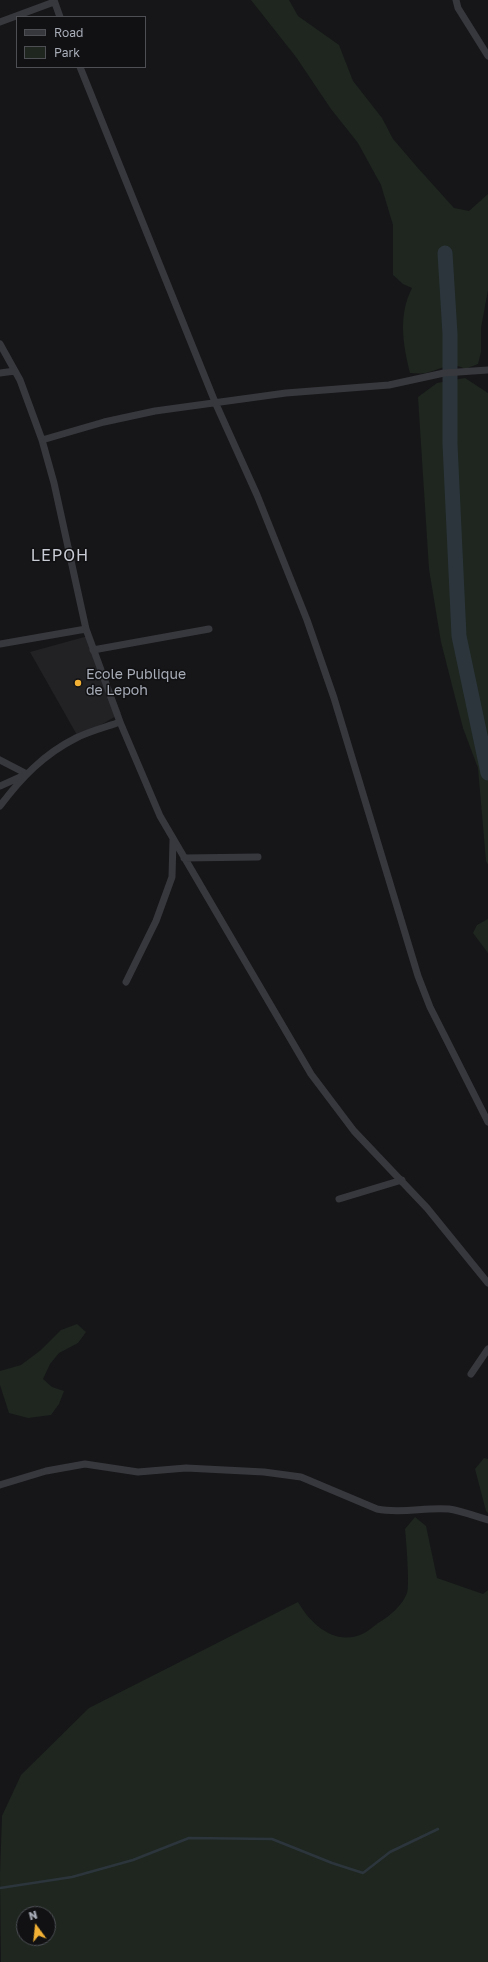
<!DOCTYPE html>
<style>
body{margin:0}
#map{position:relative;width:488px;height:1962px;overflow:hidden;background:#161618;font-family:"Golos Text",sans-serif}
canvas{display:block}
.legend{position:absolute;left:16px;top:16px;width:130px;height:52px;box-sizing:border-box;background:#111113;border:1px solid #4d4f55;margin:0;padding:5px 7px;list-style:none;font-size:12px;color:#a8adb8}
.legend li{display:flex;align-items:center;gap:8px;height:20px}
.legend b{width:20px;border:1px solid #4d4f55}
.north{position:absolute;left:16px;top:1906px;width:40px;height:40px;box-sizing:border-box;background:#111113;border:1px solid #4d4f55;border-radius:50%;rotate:345deg;font-size:11px;font-weight:700;line-height:16px;text-align:center;color:#a8adb8}
.north::after{content:'';display:block;margin:auto;width:14px;height:18px;background:#f2b134;clip-path:polygon(50% 0,100% 100%,50% 72%,0 100%)}
</style>
<div id="map">
<canvas width="488" height="1962"></canvas>
<ul class="legend">
<li><b style="height:5px;background:#37383d"></b>Road</li>
<li><b style="height:11px;background:#1e261f"></b>Park</li>
</ul>
<div class="north">N</div>
</div>
<script>
const ctx = document.querySelector('canvas').getContext('2d');
ctx.lineJoin = 'round';
function fill(path, color) {
  ctx.fillStyle = color;
  ctx.fill(path, 'evenodd');
}
function trace(path, color, width, dash) {
  ctx.strokeStyle = color;
  ctx.lineWidth = width;
  ctx.lineCap = dash ? 'butt' : 'round';
  ctx.setLineDash(dash || []);
  ctx.stroke(path);
}
function write(font, color, halo, rows, align = 'center') {
  ctx.font = font + ' "Golos Text",sans-serif';
  ctx.lineWidth = 3;
  ctx.setLineDash([]);
  ctx.textBaseline = 'middle';
  ctx.strokeStyle = halo;
  ctx.fillStyle = color;
  for (const [text, x, y, turn = 0] of rows) {
    ctx.save();
    ctx.translate(x, y);
    ctx.rotate((+turn || 0) * Math.PI / 180);
    ctx.textAlign = isNaN(turn) ? turn : align;
    if (halo) ctx.strokeText(text, 0, 0);
    ctx.fillText(text, 0, 0);
    ctx.restore();
  }
}
const built = new Path2D(`
 M88,636L121,713L94,729L77,735L30,652Z`);
const green = new Path2D(`
 M251,0H289L298,16L339,45L353,81L382,118L393,139L417,167L454,208L469,211L488,194V290L481,328V352L478,364L465,369C452,361 439,370 426,373C421,374 415,373 410,373C403,344 398,316 412,288L403,284L393,275V225L381,185L358,143L331,109L296,57Z
 M465,378L488,393V865L486,861L478,768L463,728L454,693L441,642L429,569L418,397L437,383Z
 M488,919V953L473,933L477,925Z
 M77,1324L86,1332L78,1343L59,1353L50,1364L43,1379L52,1387L64,1391L59,1404L51,1415L28,1418L9,1413L0,1385V1371L21,1365L41,1350L61,1330Z
 M484,1458L488,1459V1513L486,1511L475,1469Z
 M415,1517L426,1526L437,1578L483,1594L488,1590V1962H1L0,1874L2,1816L21,1775L89,1708L298,1602C310,1623 333,1645 360,1635C366,1633 373,1627 378,1623C390,1616 402,1606 407,1593C410,1586 406,1539 405,1529ZM24,1914H48V1938H24Z`);
const stream = new Path2D(`
 M0,1888L72,1877L133,1860L189,1838L272,1839L332,1863L363,1873L390,1852L438,1829`);
const river = new Path2D(`
 M445,253L450,334V444L459,636L488,773`);
const street = new Path2D(`
 M54,0L60,17
 M456,0L458,8L488,56
 M0,22L54,2
 M80,67L215,402L257,495L307,620L334,698L418,976L430,1007L488,1122
 M0,344L20,380L42,440L54,483L86,629L120,722L160,816L311,1074L354,1131L427,1208L488,1283
 M0,373L15,371
 M42,440L104,422L155,411L286,393L389,385L444,373L488,370
 M0,644L86,629
 M93,650L209,629
 M0,760L27,774L0,786
 M0,806C21,778 44,754 76,738C90,731 106,727 120,722
 M184,858L258,857
 M126,982L156,921L172,877L173,840
 M339,1199L402,1180
 M471,1374L488,1349
 M0,1485L46,1471L85,1464L138,1472L186,1468L264,1472L301,1477L377,1509C401,1514 425,1507 449,1509C462,1511 475,1516 488,1520`);
const markers = [
 [78,683,4,"#f2b134"]
];
const poiNames = [
 ["Ecole Publique",86,675],
 ["de Lepoh",86,691]
];
const quarterNames = [
 ["LEPOH",60,556]
];
fill(built, '#222225');
fill(green, '#1e261f');
trace(stream, '#2c353c', 2.5);
trace(river, '#2c353c', 15);
trace(street, '#37383d', 7);
for (const [x, y, r, color] of markers) {
  const dot = new Path2D();
  dot.arc(x, y, r, 0, 2 * Math.PI);
  ctx.fillStyle = color;
  ctx.fill(dot);
  trace(dot, '#111113', 1.5);
}
write('14px', '#a8adb8', '#111113', poiNames, 'left');
ctx.letterSpacing = '1px';
write('16px', '#c9ccd4', '#111113', quarterNames);
ctx.letterSpacing = '0px';
</script>
